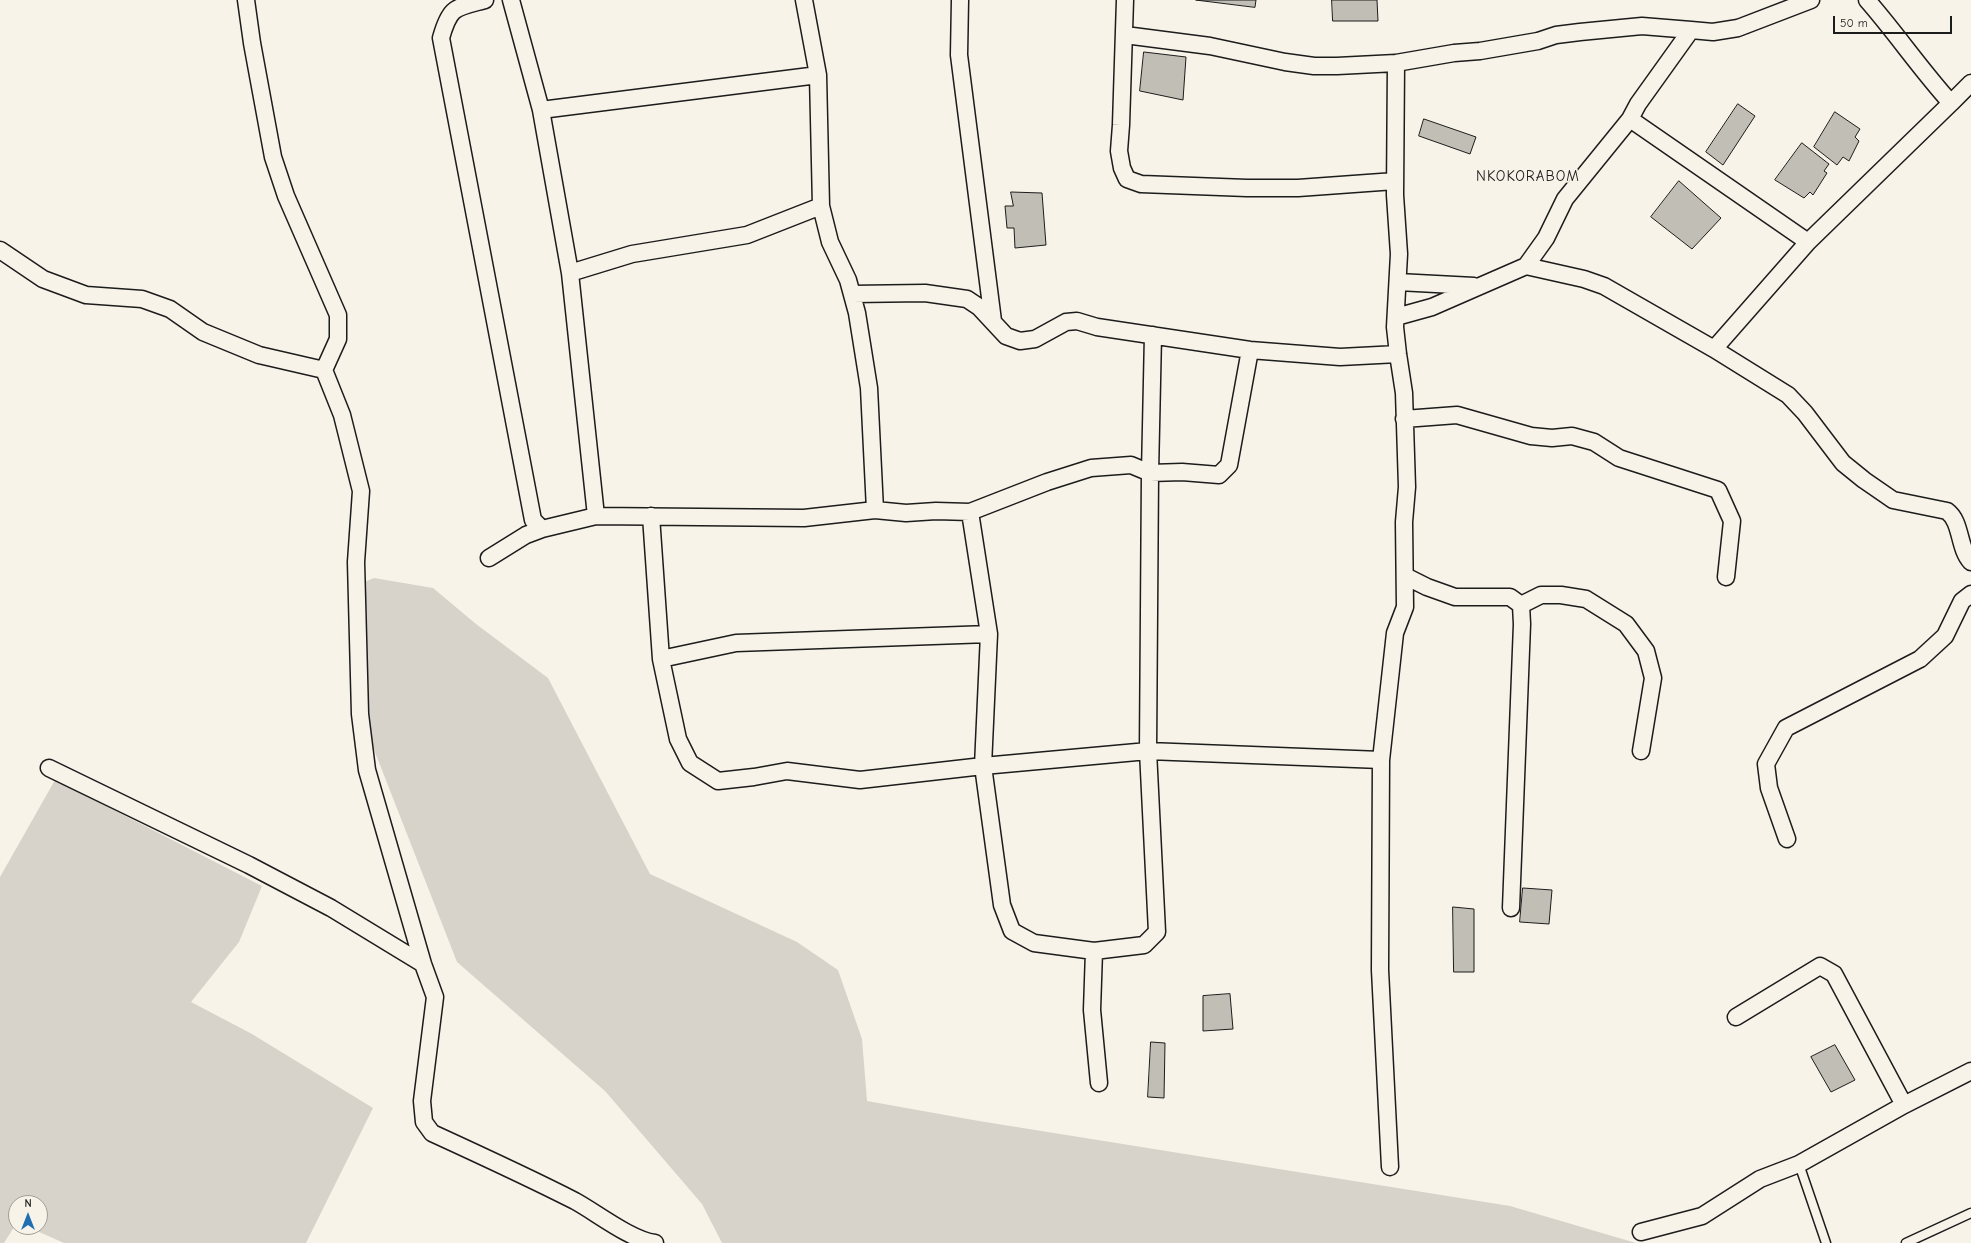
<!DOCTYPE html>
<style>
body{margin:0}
#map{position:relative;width:1971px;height:1243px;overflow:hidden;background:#f7f3e8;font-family:"Comic Neue",sans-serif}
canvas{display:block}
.north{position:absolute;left:8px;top:1195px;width:40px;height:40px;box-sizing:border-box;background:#f7f3e8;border:1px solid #9f9d96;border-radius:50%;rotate:0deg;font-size:11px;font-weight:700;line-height:16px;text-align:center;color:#1c1c1c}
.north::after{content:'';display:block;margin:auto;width:14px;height:18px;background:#1f6fb2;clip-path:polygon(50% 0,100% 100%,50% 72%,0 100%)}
.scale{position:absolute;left:1833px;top:16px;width:119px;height:18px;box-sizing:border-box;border:2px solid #1c1c1c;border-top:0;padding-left:5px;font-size:12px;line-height:14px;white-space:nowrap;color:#1c1c1c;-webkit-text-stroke:3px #f7f3e8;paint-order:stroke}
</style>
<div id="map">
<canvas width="1971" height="1243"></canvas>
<div class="north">N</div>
<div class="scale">50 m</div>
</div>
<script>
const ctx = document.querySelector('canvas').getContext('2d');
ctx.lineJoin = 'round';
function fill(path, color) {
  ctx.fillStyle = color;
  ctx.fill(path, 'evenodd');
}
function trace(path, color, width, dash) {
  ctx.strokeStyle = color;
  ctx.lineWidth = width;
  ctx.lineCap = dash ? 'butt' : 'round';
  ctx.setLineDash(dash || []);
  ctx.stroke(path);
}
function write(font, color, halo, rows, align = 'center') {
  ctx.font = font + ' "Comic Neue",sans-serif';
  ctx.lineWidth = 3.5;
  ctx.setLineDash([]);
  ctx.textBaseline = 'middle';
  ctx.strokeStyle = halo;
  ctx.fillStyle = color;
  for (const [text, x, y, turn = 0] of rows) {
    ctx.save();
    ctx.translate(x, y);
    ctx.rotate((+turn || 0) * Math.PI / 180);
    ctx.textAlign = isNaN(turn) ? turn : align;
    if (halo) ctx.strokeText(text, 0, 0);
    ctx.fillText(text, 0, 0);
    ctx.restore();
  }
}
const green = new Path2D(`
 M374,578L433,588L476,624L548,678L650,874L797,942L838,970L862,1039L867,1101L979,1121L1510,1206L1636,1243H722L702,1204L605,1091L457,962L364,724L357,585Z
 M55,780L262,886L239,942L191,1002L252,1034L373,1108L306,1243H64L28,1227H40V1203H16V1224L4,1243H0V877Z`);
const building = new Path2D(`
 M1196,0H1256L1255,7Z
 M1332,0H1377L1378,21H1333Z
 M1144,52L1186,57L1183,100L1140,91Z
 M1738,104L1755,116L1723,165L1706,152Z
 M1835,112L1860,129L1855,137L1859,141L1849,161L1843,157L1837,165L1814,147Z
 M1424,119L1476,137L1470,154L1419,136Z
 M1802,143L1829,164L1824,171L1827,173L1813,195L1810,192L1804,198L1775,180Z
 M1679,181L1721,218L1692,249L1651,217Z
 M1011,192L1042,193L1046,245L1015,248L1014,228H1007L1005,206H1013Z
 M1523,888L1552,890L1549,924L1520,922Z
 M1453,907L1474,909V972H1454Z
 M1230,994L1233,1029L1203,1031V996Z
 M1151,1042L1165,1043L1164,1098L1148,1097Z
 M1835,1045L1855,1080L1831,1092L1811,1057Z`);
const lane = new Path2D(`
 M1799,1164L1826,1243
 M1906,1243L1971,1213`);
const street = new Path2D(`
 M246,0L252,43L273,157L286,196L338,315V339L324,370
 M485,0C455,8 450,6 441,38L533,520L542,529L596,516L570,273L541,110L511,0
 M804,0L818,75L821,206L830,242L848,280L857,313L869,388L875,510
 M960,0L959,55L993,321
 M1125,0L1121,125L1119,151L1122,168L1127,179L1141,184L1247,188H1298L1395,181
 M1867,0C1896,33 1921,70 1951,103L1971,83
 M1125,35L1210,46L1285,62L1314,66H1337L1396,63L1454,53L1480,51L1538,41L1556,35L1580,32L1642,26L1691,30
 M541,110L818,75
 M1630,119L1808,242
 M0,250L43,279L86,295L142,299L170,309L203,332L259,355L324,370L342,415L361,491L356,562L360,714L367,770L423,964L435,997L422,1101L424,1122L432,1133C480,1155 528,1177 575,1201C597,1213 631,1240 655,1243
 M1526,266L1584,279L1604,286L1714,349L1788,395L1805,413L1843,463L1864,480L1893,500L1947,511C1962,522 1958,548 1971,562
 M570,273L632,254L747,235L821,206
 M1398,282L1474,286
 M852,294L925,293L967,299L979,307L1006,336L1020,341L1035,339L1066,322L1077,321L1097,327L1250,350L1340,357L1398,354
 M1396,317L1432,307L1526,266L1546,238L1565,199L1630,119L1638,104L1691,30L1713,32L1738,28L1811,0
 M1153,335L1150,473L1148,751L1157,932L1144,945L1094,951L1034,943L1012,931L1002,905L983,766L989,634L970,512L1047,482L1091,468L1131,465L1150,473L1182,472L1219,475L1229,465L1250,350
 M1714,349L1808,242L1951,103
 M1404,419L1457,415L1531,436L1552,438L1572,436L1594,442L1619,458L1718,490L1732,521L1726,577
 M596,516L804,518L875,510L906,513L936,511L970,512
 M651,516L661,659L678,739L690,763L718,781L754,777L787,771L860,780L983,766L1148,751L1381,760
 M489,558L526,535L542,529
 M1405,576L1427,587L1455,597H1510L1521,605L1522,624L1511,908
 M1521,605L1541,595H1561L1586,599L1626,624L1646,651L1653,678L1641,751
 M661,659L736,643L989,634
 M49,768L249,865L331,908L423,964
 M1787,839L1769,788L1766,764L1786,728L1920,659L1945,636L1962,601L1971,594
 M1094,951L1092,1010L1099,1083
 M1736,1017L1820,966L1834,974L1904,1105
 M1390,1167L1380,970L1381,760L1395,633L1405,607L1404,522L1407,487L1404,393L1398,354L1395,327L1399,254L1395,195L1396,63
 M1641,1232L1702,1216L1760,1179L1799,1164L1904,1105L1971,1071`);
const quarterNames = [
 ["NKOKORABOM",1528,177]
];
fill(green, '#d7d3cb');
fill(building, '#c0beb5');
trace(building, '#1c1c1c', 1);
trace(lane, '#1c1c1c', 11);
trace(street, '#1c1c1c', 19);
trace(lane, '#f7f3e8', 8);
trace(street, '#f7f3e8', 16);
ctx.letterSpacing = '1px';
write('15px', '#1c1c1c', '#f7f3e8', quarterNames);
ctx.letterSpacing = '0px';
</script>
